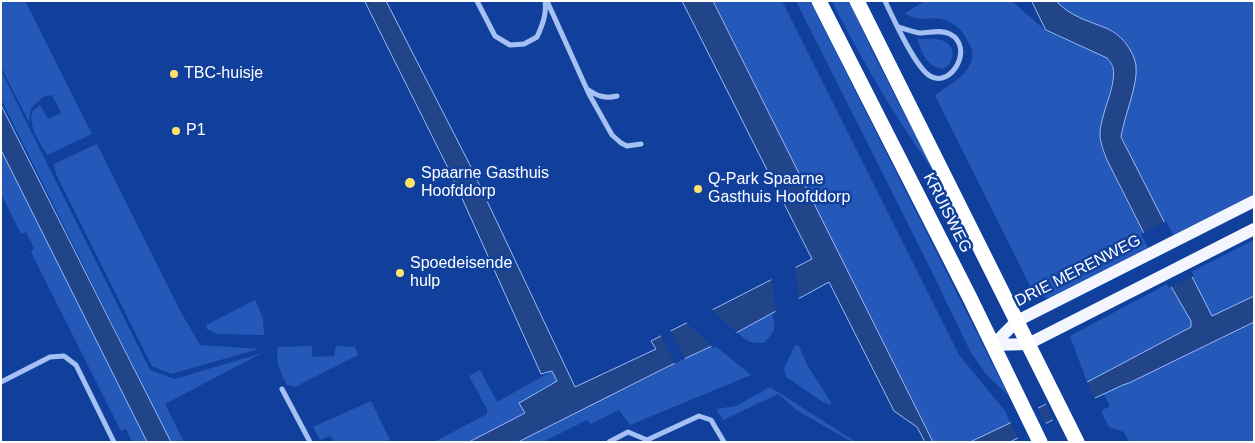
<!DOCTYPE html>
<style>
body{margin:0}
#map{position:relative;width:1255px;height:443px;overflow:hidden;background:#11409c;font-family:Helvetica,sans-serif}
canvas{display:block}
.frame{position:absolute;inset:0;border:2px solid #fff;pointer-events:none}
</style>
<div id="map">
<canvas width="1255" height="443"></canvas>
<div class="frame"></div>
</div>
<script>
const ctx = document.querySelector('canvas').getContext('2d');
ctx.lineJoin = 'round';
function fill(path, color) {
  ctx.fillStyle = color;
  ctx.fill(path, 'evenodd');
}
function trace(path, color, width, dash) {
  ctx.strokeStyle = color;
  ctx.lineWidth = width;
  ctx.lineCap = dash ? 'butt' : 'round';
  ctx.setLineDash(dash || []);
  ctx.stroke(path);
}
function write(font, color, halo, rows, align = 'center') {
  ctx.font = font + ' Helvetica,sans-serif';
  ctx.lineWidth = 5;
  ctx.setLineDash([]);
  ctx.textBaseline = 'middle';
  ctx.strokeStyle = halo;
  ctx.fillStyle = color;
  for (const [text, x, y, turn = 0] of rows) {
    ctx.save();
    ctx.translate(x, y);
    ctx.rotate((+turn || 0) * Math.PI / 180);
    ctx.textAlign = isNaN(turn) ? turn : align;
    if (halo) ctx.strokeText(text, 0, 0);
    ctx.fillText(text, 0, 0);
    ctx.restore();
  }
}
const green = new Path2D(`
 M1,1H25L92,134L47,155C41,144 25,122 34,110C35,109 39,106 40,105L48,119L61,113L52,95L43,97L31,108L29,122L1,67Z
 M713,1H782L959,355L1006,412L1010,423L970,442H933Z
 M796,1H810L1008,395L986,374L970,351L932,272Z
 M832,1H849L873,53L935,173C896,119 862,61 832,1Z
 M925,1H1012L1046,31L1107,58L1113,67V79L1101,126L1102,147L1107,160L1150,247L1048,298L1034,294L935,95C950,84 976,72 972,50C971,47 969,43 967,40C962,29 953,22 941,19C928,16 916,23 905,13Z
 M1056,1H1254V194L1171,236L1121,137C1125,113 1134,91 1136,65L1062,7Z
 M917,39C925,39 934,38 941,40C957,45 956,63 942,69C924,64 924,55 917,39Z
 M1,71L150,370L175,379L262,353L165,404L184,442H171L1,99Z
 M97,144L179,309L200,345L259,349L171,374L152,366L56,174L54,164Z
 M1,150L147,442H132L126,429L121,431L31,252L34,248L26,232L21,234L1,193Z
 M1254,240V296L1212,317L1189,273Z
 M1169,283L1191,321V327L1087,382L1070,336Z
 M255,300L263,319L264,335L217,334L207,329L206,325Z
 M772,313C776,330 776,330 764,343C751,343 746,342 737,332Z
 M1254,315V442H1129L1124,432L1109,427L1101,411L1110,406L1102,391Z
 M714,345L751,375L630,425L619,410L591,424L587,420L543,442H518L667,367Z
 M795,345L799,346L807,365L831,402V405L823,402L786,377L784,369Z
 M312,346V357L334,356L336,346L355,347L358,355L295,387L287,385C280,372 275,361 278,347Z
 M480,370L497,402L552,371L557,381L519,403L525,413L469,442H434L487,414V409L469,376Z
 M770,387L856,442H852L798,411L778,394L723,420L716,409L736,406Z
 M371,401L391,442H334L330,436L320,440L313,427Z`);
const water = new Path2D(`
 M365,1H386L470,165L575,387L656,349L651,341L812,259L682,1H713L933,442H925L917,427L894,411L829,282L714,345L667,367L518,442H469L525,413L519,403L557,381L552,371L541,374L452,176Z
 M1032,1H1056C1070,16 1088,21 1106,28C1115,32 1122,38 1127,45C1131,51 1135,58 1136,66C1138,86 1124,116 1121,137L1212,316L1254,296V322L1129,383L1123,385L1095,398L1010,442H970L1010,423L1191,327V321L1169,283L1107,160C1104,152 1100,143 1100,134C1100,115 1117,85 1113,68C1113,65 1109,61 1107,58L1046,30Z
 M1,105L171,442H147L1,150Z`);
const pier = new Path2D(`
 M1166,221L1194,276L1169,288L1141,234Z
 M795,265L799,301L776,314L771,277Z
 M711,308L738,334L713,348L685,321Z
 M669,328L685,359L675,364L660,333Z
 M1086,380L1096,400L1054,422L1045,402Z
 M1037,406L1047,426L1019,440L1010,421Z`);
const street = new Path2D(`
 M477,1L495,36L510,45L524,44L537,37C542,26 547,14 545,1
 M547,1L589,94L612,135L621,143L627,146L641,144
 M885,1C893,18 915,67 930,76C951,89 975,47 950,34C940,29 930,33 920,33C913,32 905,29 898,27
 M587,89C597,96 605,99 617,96
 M1,382L50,357L64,356L76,365L114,442
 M282,389L310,442
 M609,442L628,432L647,440L699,416L711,420L724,442`);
const primary = new Path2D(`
 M993,345L1017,321L1254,201
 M993,345L1028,344L1254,229`);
const highway = new Path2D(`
 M819,1L969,296L1040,442
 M857,1L1077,442`);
const markers = [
 [174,74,5,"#ffe269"],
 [176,131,5,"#ffe269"],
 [410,183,6,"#ffe269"],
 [698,189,5,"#ffe269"],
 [400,273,5,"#ffe269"]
];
const poiNames = [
 ["TBC-huisje",184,74],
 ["P1",186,131],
 ["Spaarne Gasthuis",421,174],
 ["Hoofddorp",421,192],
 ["Q-Park Spaarne",708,180],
 ["Gasthuis Hoofddorp",708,198],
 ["Spoedeisende",410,264],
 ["hulp",410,282]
];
const streetNames = [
 ["KRUISWEG",947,213,63],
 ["DRIE MERENWEG",1078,271,-27]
];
fill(green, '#2459ba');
fill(water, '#224489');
trace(water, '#97bbf8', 1);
fill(pier, '#11409c');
trace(street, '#a5c1f4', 5);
trace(primary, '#f3f6ff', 12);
trace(highway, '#fff', 15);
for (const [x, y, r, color] of markers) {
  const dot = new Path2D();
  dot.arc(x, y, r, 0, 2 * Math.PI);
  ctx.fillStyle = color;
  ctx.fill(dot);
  trace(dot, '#11409c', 2);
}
write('16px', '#fff', '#11409c', poiNames, 'left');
write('16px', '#fff', '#11409c', streetNames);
</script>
